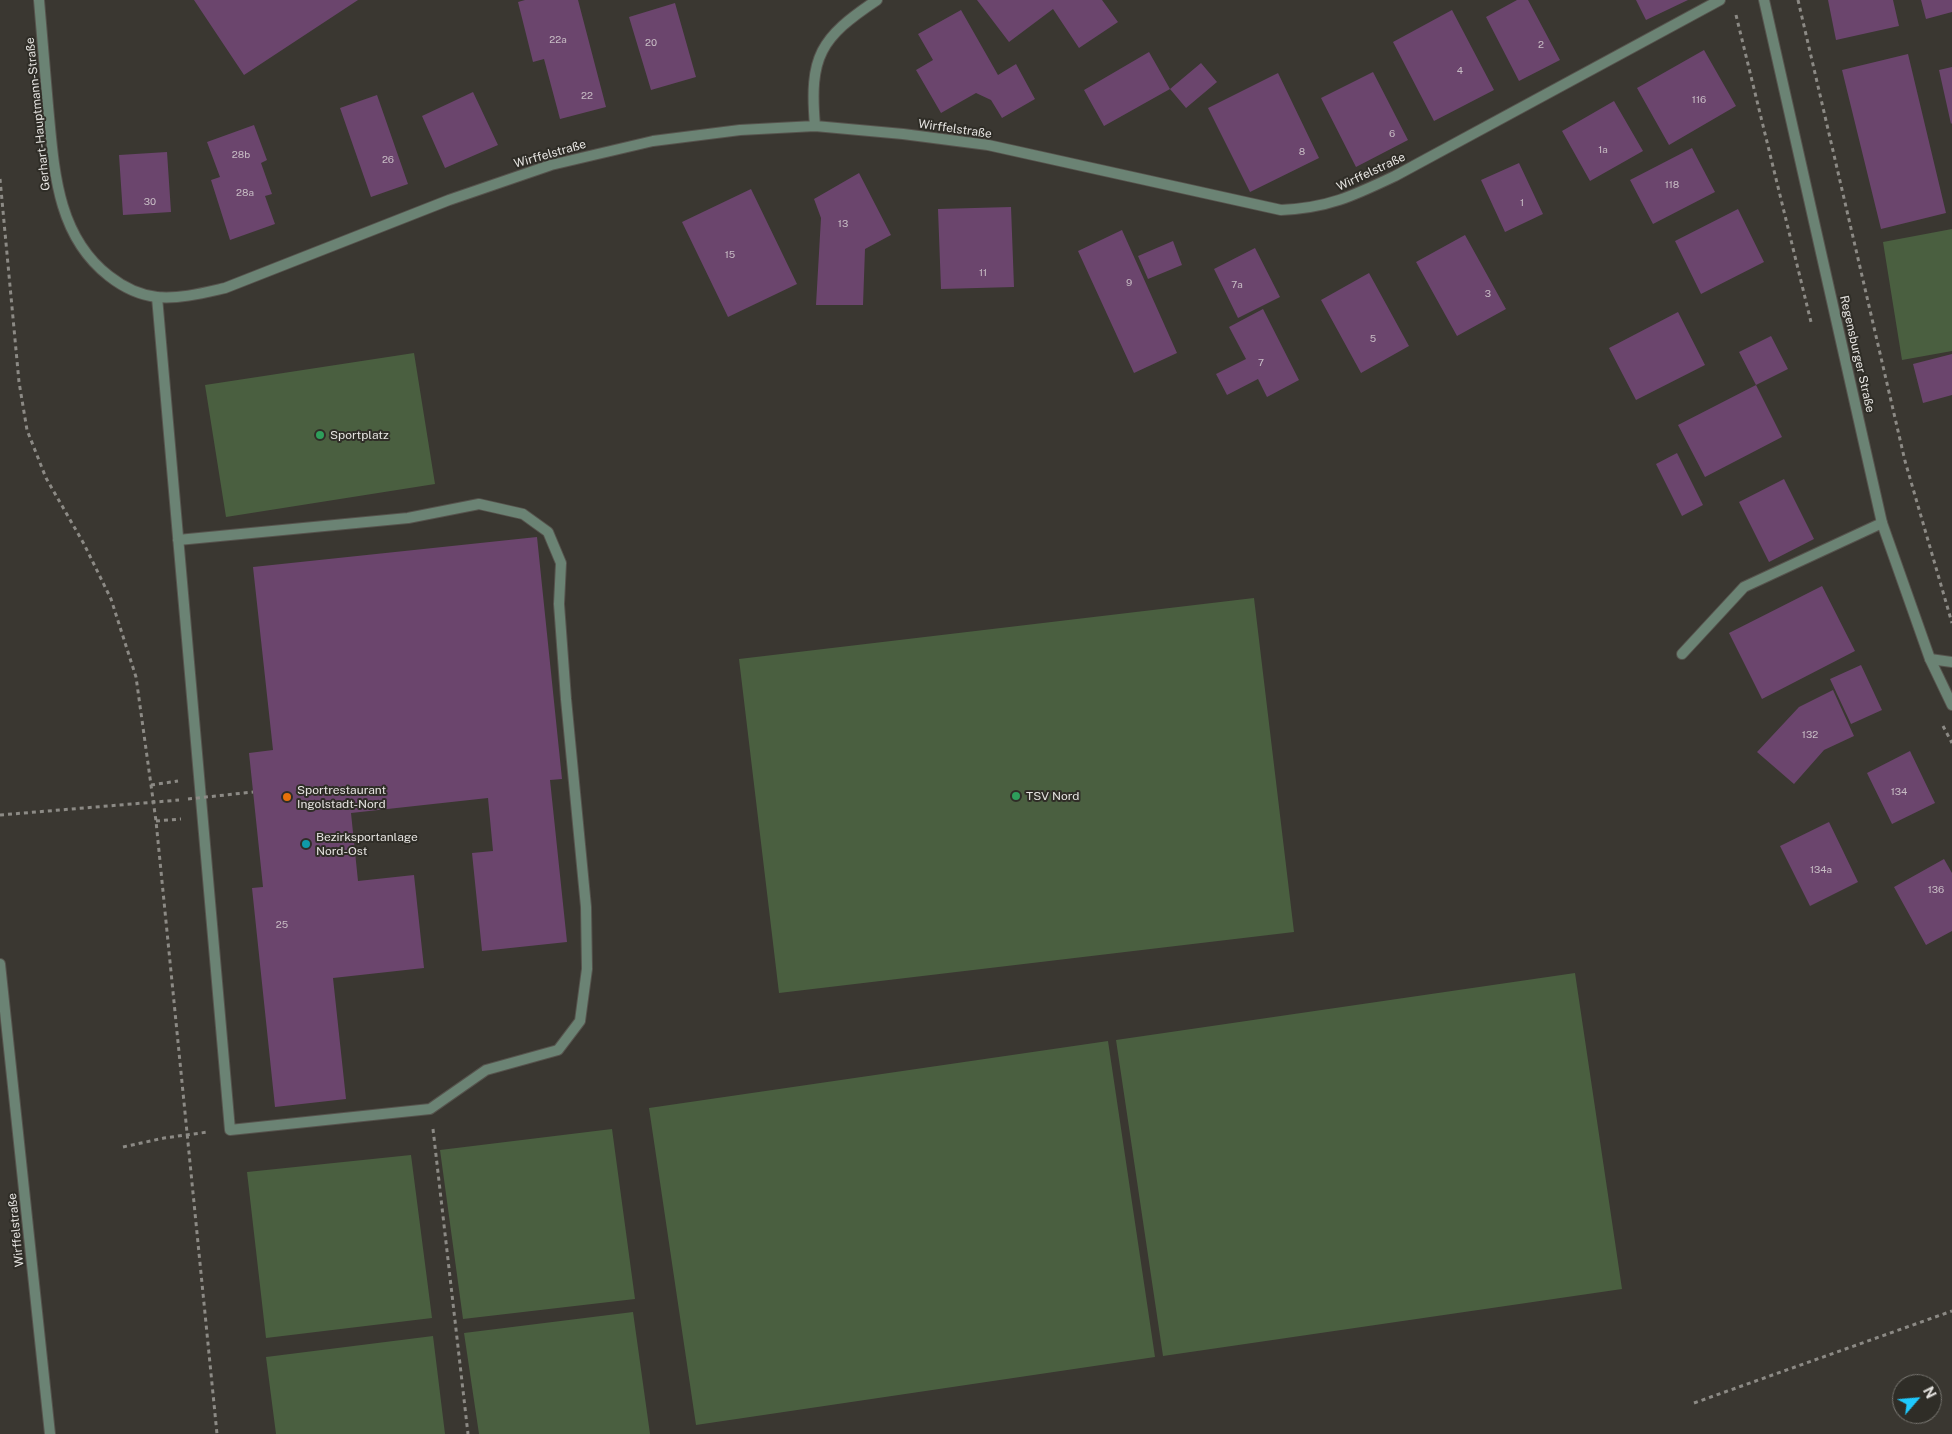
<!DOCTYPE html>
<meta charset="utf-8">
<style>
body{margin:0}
#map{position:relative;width:1952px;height:1434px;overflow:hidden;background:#3a3731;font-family:"Public Sans",sans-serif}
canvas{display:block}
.north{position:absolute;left:1892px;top:1374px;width:50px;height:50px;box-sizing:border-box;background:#2f2d27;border:1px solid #787671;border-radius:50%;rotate:63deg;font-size:14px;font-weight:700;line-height:20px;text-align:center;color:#e6e4e1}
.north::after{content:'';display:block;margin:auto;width:18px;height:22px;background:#1fc9fd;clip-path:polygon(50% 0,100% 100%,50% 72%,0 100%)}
</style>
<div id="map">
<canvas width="1952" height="1434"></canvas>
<div class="north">N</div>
</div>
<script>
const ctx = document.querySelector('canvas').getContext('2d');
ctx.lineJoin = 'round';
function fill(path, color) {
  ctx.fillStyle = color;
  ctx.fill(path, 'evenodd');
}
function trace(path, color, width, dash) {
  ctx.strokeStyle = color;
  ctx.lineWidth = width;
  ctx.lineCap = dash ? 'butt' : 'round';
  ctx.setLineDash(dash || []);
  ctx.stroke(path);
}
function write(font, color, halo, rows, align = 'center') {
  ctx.font = font + ' "Public Sans",sans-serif';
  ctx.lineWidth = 4;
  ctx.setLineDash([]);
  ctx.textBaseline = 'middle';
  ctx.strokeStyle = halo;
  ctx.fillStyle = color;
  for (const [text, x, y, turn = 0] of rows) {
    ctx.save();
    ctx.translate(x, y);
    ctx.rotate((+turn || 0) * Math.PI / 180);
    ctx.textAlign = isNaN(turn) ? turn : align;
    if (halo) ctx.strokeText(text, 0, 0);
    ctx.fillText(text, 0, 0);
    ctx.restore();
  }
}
const green = new Path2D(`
 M1952,229V351L1902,360L1883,242Z
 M414,353L435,484L226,517L205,385Z
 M1254,598L1294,932L779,993L739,659Z
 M1575,973L1622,1289L1163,1356L1116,1040Z
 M1108,1041L1155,1357L696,1425L649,1108Z
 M612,1129L635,1299L463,1319L440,1150Z
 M411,1155L432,1318L266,1338L247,1172Z
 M633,1312L650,1434H479L464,1333Z
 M433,1336L445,1434H276L266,1357Z`);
const building = new Path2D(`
 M194,0H358L244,75Z
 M525,0H578L606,107L560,119L544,59L533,62L518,2Z
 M977,0H1102L1118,22L1079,48L1053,9L1009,42Z
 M1517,0H1528L1560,60L1519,81L1486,17Z
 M1636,0H1688L1646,20Z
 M1828,0H1893L1899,26L1836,40Z
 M1921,0H1952V12L1926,19Z
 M675,3L696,77L651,90L629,17Z
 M961,10L998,75L1016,64L1035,99L1002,118L991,100L976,93L941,113L916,70L933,60L918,34Z
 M1452,10L1494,90L1434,121L1393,42Z
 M1704,50L1736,106L1669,145L1637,88Z
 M1149,52L1170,89L1201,63L1217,82L1186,108L1170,89L1104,126L1084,90Z
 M1908,54L1946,213L1881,229L1842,70Z
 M1952,67V123L1951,124L1939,70Z
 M1373,72L1408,140L1356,167L1321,98Z
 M1278,73L1319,158L1250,192L1208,108Z
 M473,92L498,145L445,168L422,116Z
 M377,95L408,184L371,197L340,108Z
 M1614,101L1643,151L1590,181L1562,131Z
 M254,125L267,160L261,163L272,194L265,196L275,224L230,240L211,180L220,177L207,142Z
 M1692,148L1715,192L1653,224L1630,180Z
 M167,152L171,212L123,215L119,155Z
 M1519,163L1543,214L1505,232L1481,180Z
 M859,173L891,235L865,249L863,305H816L821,218L814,199Z
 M751,189L797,284L728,317L682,222Z
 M1011,207L1014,287L941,289L938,209Z
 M1738,209L1764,262L1701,294L1675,241Z
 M1122,230L1177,353L1134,373L1078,251Z
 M1465,235L1506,309L1457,336L1416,262Z
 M1173,241L1182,265L1148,279L1138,256Z
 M1255,248L1280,297L1238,318L1214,269Z
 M1369,273L1409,346L1361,373L1321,300Z
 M1263,309L1299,380L1267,397L1258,379L1227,395L1216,374L1246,359L1229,327Z
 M1678,312L1705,365L1636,400L1609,348Z
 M1771,336L1788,369L1756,385L1739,352Z
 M1952,354V395L1923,403L1913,364Z
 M1756,385L1782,437L1705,477L1678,425Z
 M1677,453L1703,505L1682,516L1656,464Z
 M1784,479L1814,539L1769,562L1739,502Z
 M537,537L562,779L550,780L567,942L482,951L472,853L493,851L488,798L351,813L358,881L414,875L424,968L333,978L346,1099L275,1107L252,888L263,887L249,753L273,750L253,567Z
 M1822,586L1855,651L1762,699L1729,633Z
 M1861,665L1882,710L1851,724L1830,679Z
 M1833,690L1854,736L1824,750L1794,784L1757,752L1799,707Z
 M1910,751L1935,803L1892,824L1867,773Z
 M1829,822L1858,882L1810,906L1780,846Z
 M1944,859L1952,873V931L1926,945L1894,887Z`);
const path = new Path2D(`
 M1798,0L1905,461L1952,623
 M1736,15L1811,322
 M0,179L19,382L27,430L46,478L84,544L111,599L136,677L156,821L217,1434
 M1943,726L1952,743
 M151,785L178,781
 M0,815L179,800
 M156,821L181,819
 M433,1129L468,1434
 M123,1147L164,1138L208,1132
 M1694,1403L1952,1311`);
const service = new Path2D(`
 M157,297L230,1130L430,1109L486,1070L558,1050L580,1021L587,969L586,907L566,699L559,604L561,563L548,532L523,514L479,504L408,518L178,540
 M1682,654L1744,587L1882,523
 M1930,659L1952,662`);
const minor = new Path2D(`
 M39,0C42,35 45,71 48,106C54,168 56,235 109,276C123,287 139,295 157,297C180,299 203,293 225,288L449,200L551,165L653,141L740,130L815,126L903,134L988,145L1281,210C1328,208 1353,196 1395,176L1720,0
 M815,126C809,56 820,38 877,0
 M0,964L50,1434`);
const tertiary = new Path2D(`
 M1764,0L1882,523L1930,659L1952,705`);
const pathBridge = new Path2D(`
 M188,799L253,792`);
const markers = [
 [320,435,5,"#2e9e5b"],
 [1016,796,5,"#2e9e5b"],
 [287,797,5,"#e8710a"],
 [306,844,5,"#0f9aa8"]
];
const numberNames = [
 ["22a",558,40],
 ["20",651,43],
 ["2",1541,45],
 ["4",1460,71],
 ["22",587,96],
 ["116",1699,100],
 ["6",1392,134],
 ["1a",1603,150],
 ["8",1302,152],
 ["28b",241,155],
 ["26",388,160],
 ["118",1672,185],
 ["28a",245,193],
 ["30",150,202],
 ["1",1522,203],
 ["13",843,224],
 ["15",730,255],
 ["11",983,273],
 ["9",1129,283],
 ["7a",1237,285],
 ["3",1488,294],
 ["5",1373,339],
 ["7",1261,363],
 ["132",1810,735],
 ["134",1899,792],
 ["134a",1821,870],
 ["136",1936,890],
 ["25",282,925]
];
const streetNames = [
 ["Gerhart-Hauptmann-Straße",38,114,-96],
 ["Wirffelstraße",955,129,8],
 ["Wirffelstraße",550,154,-16],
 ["Wirffelstraße",1371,172,-25],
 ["Regensburger Straße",1857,354,77],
 ["Wirffelstraße",16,1230,-96]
];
const poiNames = [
 ["Sportplatz",330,435],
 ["Sportrestaurant",297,790],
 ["Ingolstadt-Nord",297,804],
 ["TSV Nord",1026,796],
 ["Bezirksportanlage",316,837],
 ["Nord-Ost",316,851]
];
fill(green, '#4a5f40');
fill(building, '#6b456d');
trace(service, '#56534d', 12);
trace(minor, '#56534d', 12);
trace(tertiary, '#56534d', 12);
trace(path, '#8c8a85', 3, [4, 4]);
trace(service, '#6b8374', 10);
trace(minor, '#6b8374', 10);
trace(tertiary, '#6b8374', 10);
trace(pathBridge, '#8c8a85', 3, [4, 4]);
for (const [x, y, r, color] of markers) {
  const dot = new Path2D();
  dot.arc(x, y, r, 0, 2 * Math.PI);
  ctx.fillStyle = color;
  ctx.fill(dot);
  trace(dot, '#2f2d27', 2);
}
write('10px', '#c7bcc4', null, numberNames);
write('12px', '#e6e4e1', '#2f2d27', streetNames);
write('12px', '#e6e4e1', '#2f2d27', poiNames, 'left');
</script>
